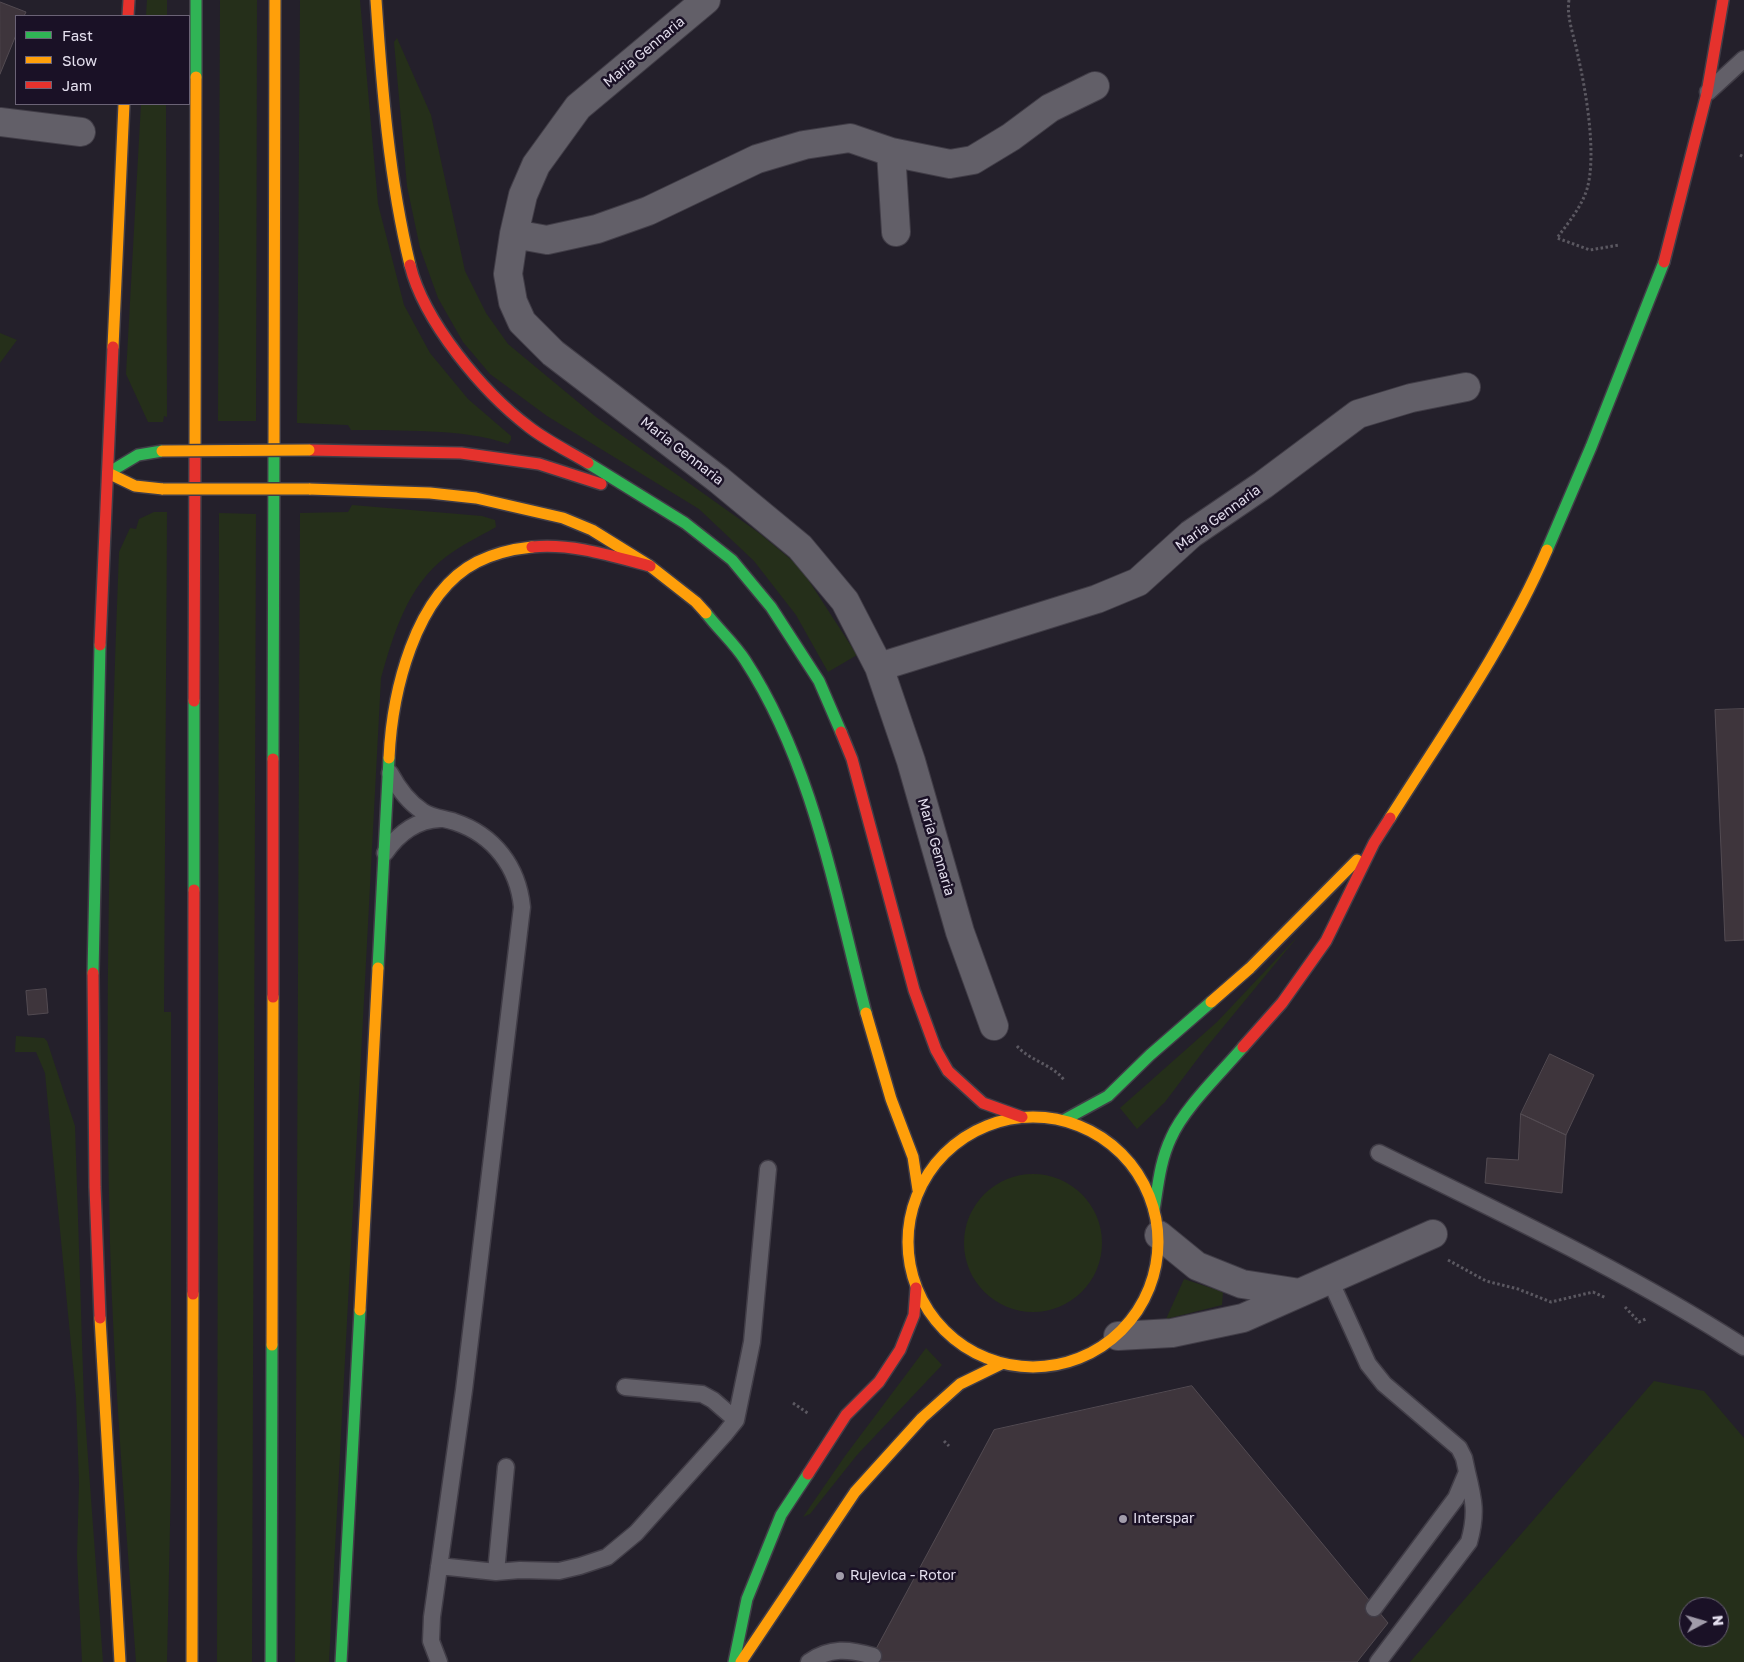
<!DOCTYPE html>
<style>
body{margin:0}
#map{position:relative;width:1744px;height:1662px;overflow:hidden;background:#24202b;font-family:"Golos Text",sans-serif}
canvas{display:block}
.legend{position:absolute;left:15px;top:15px;width:175px;height:90px;box-sizing:border-box;background:#1a1126;border:1px solid #6b6376;margin:0;padding:6px 9px;list-style:none;font-size:15px;color:#e4dfee}
.legend li{display:flex;align-items:center;gap:10px;height:25px}
.legend b{width:25px;border:1px solid #6b6376}
.north{position:absolute;left:1679px;top:1597px;width:50px;height:50px;box-sizing:border-box;background:#1a1126;border:1px solid #6b6376;border-radius:50%;rotate:84deg;font-size:14px;font-weight:700;line-height:20px;text-align:center;color:#e4dfee}
.north::after{content:'';display:block;margin:auto;width:18px;height:22px;background:#a19caa;clip-path:polygon(50% 0,100% 100%,50% 72%,0 100%)}
</style>
<div id="map">
<canvas width="1744" height="1662"></canvas>
<ul class="legend">
<li><b style="height:6px;background:#30b455"></b>Fast</li>
<li><b style="height:6px;background:#ff9f0a"></b>Slow</li>
<li><b style="height:6px;background:#e5322d"></b>Jam</li>
</ul>
<div class="north">N</div>
</div>
<script>
const ctx = document.querySelector('canvas').getContext('2d');
ctx.lineJoin = 'round';
function fill(path, color) {
  ctx.fillStyle = color;
  ctx.fill(path, 'evenodd');
}
function trace(path, color, width, dash) {
  ctx.strokeStyle = color;
  ctx.lineWidth = width;
  ctx.lineCap = dash ? 'butt' : 'round';
  ctx.setLineDash(dash || []);
  ctx.stroke(path);
}
function write(font, color, halo, rows, align = 'center') {
  ctx.font = font + ' "Golos Text",sans-serif';
  ctx.lineWidth = 5;
  ctx.setLineDash([]);
  ctx.textBaseline = 'middle';
  ctx.strokeStyle = halo;
  ctx.fillStyle = color;
  for (const [text, x, y, turn = 0] of rows) {
    ctx.save();
    ctx.translate(x, y);
    ctx.rotate((+turn || 0) * Math.PI / 180);
    ctx.textAlign = isNaN(turn) ? turn : align;
    if (halo) ctx.strokeText(text, 0, 0);
    ctx.fillText(text, 0, 0);
    ctx.restore();
  }
}
const green = new Path2D(`
 M147,0H167V16H146Z
 M220,0H257L256,421H218Z
 M300,0H360L378,204L404,305L430,353L468,399L511,436V440L508,444C463,428 399,431 351,430L348,425L297,423Z
 M397,38L431,115L465,271L486,313L508,344L596,417L759,533L800,567L857,655L828,672L796,615L754,561L699,509L547,416L490,374L463,342L438,298L420,248L407,186L394,42Z
 M141,104H166L167,417L164,416L163,422H148L126,374Z
 M0,333L17,340L0,363Z
 M352,505L482,516L495,520L496,527C480,536 462,545 447,556C407,586 394,633 381,678L329,1662H295L300,513L348,512Z
 M154,512H167L164,1012H171V1481L167,1662H136C126,1523 114,1384 110,1244C104,1014 110,783 119,552L130,528L136,529L139,519Z
 M219,513L256,514L252,1662H217Z
 M1299,935L1205,1049L1165,1102L1137,1129L1120,1108L1217,1022Z
 M16,1036L44,1038L47,1041L75,1126L84,1403L103,1662H82L77,1556L79,1483L76,1397L45,1073L36,1052H15Z
 M964 1243a69 69 0 1 1 138 0a69 69 0 1 1-138 0Z
 M1184,1279L1223,1292L1222,1305L1166,1319Z
 M926,1348L942,1365L857,1455L810,1514L803,1517L845,1456Z
 M1654,1381L1704,1391L1744,1438V1662H1410ZM1689,1607H1719V1637H1689Z`);
const building = new Path2D(`
 M0,2L26,12L24,16H16V35L0,74Z
 M1744,709V940L1725,941L1715,710Z
 M46,989L48,1013L28,1015L26,991Z
 M1550,1054L1594,1075L1566,1135L1521,1114Z
 M1521,1114L1566,1135L1562,1193L1485,1183L1487,1158L1518,1160Z
 M1192,1386L1388,1623L1357,1662H869L994,1430Z`);
const path = new Path2D(`
 M1569,0C1566,18 1575,38 1578,56C1586,91 1597,155 1587,189C1581,208 1568,223 1557,238L1590,250L1619,245
 M1740,155L1744,157
 M1017,1046C1030,1061 1052,1064 1064,1080
 M1448,1260L1486,1281L1518,1289L1551,1302L1593,1292L1606,1298
 M1625,1307L1639,1322L1646,1319
 M793,1403L809,1414
 M944,1441L949,1446`);
const lane = new Path2D(`
 M1708,92L1744,59
 M390,773C398,788 407,801 422,811C432,818 443,818 455,822C494,835 518,867 522,907L464,1390L432,1617L431,1641L439,1662
 M385,853C398,834 416,820 440,819
 M1379,1153C1503,1214 1628,1272 1744,1347
 M1330,1280L1368,1364L1384,1384L1459,1448L1464,1458L1467,1472L1456,1498L1374,1608
 M625,1387L702,1394L713,1400L736,1420
 M439,1566L496,1572L520,1570L559,1571L580,1566L607,1557L636,1533L724,1435L736,1420L752,1342L768,1169
 M496,1572L506,1467
 M809,1662C830,1647 849,1649 873,1656
 M1378,1662L1469,1542C1477,1514 1474,1500 1467,1472`);
const street = new Path2D(`
 M706,0L578,107L536,165L523,195L514,234L508,274L513,302L522,322L553,353L719,480L800,547L845,601L879,667L911,761L960,932L994,1026
 M0,122L81,132
 M891,152L896,232
 M514,234L547,240L597,229L648,211L757,159L804,145L850,138L891,152L950,164L973,160L1011,137L1050,108L1095,86
 M879,667L1097,599L1138,582L1191,534L1263,485L1358,414L1411,398L1466,387
 M1159,1235L1197,1266L1242,1284L1300,1293
 M1118,1336L1172,1333L1243,1318L1433,1234`);
const fast = new Path2D(`
 M196,77V0
 M588,463L685,523L732,560L771,607L819,681L841,732
 M108,473L138,455L162,451
 M1547,550L1591,447L1664,262
 M706,613C718,629 734,643 745,660C813,764 835,894 866,1013
 M273,759L274,444
 M194,890V701
 M378,968L389,758
 M93,973L100,645
 M1064,1120L1108,1096L1150,1055L1211,1002
 M1154,1210C1158,1186 1160,1161 1171,1138C1184,1108 1221,1073 1243,1047
 M271,1662L272,1345
 M341,1662L360,1310
 M734,1662L747,1599L781,1515L808,1474`);
const slow = new Path2D(`
 M376,0C382,89 389,178 410,265
 M113,347L124,104
 M274,444L275,0
 M195,453L196,77
 M108,473L135,486L163,489
 M309,489L430,493L476,498L563,518L592,530L650,566L696,602L706,613
 M389,758C392,694 414,594 477,562C495,553 512,549 532,547
 M1390,818C1445,731 1506,645 1547,550
 M1211,1002L1250,968L1357,860
 M866,1013L891,1099L913,1157L918,1190
 M908 1242a125 125 0 1 1 250 0a125 125 0 1 1-250 0Z
 M360,1310L378,968
 M100,1318L120,1662
 M272,1345L273,997
 M192,1662L193,1294
 M741,1662L855,1492L922,1418L960,1384L1001,1364`);
const jam = new Path2D(`
 M128,16L129,0
 M1664,262L1707,93L1723,0
 M410,265C424,322 483,392 529,427C547,441 568,451 588,463
 M309,450L461,453L539,464L601,484
 M532,547C572,543 612,556 650,566
 M100,645L113,347
 M194,701L195,453
 M841,732L852,759L914,990L936,1050L948,1071L983,1103L1022,1117
 M93,973L95,1187L100,1318
 M273,997V759
 M1243,1047L1282,1003L1326,941L1374,843L1390,818
 M193,1294L194,890
 M808,1474L846,1415L879,1382L900,1350L914,1315L916,1288`);
const slowBridge = new Path2D(`
 M162,451L309,450
 M163,489H309`);
const markers = [
 [1123,1519,5,"#a19caa"],
 [840,1576,5,"#a19caa"]
];
const streetNames = [
 ["Maria Gennaria",644,52,-40],
 ["Maria Gennaria",682,451,38],
 ["Maria Gennaria",1218,518,-36],
 ["Maria Gennaria",936,847,74]
];
const poiNames = [
 ["Interspar",1133,1519],
 ["Rujevica - Rotor",850,1576]
];
fill(green, '#252f1a');
fill(building, '#3e353c');
trace(building, '#534b52', 1);
trace(lane, '#413d47', 19);
trace(street, '#413d47', 30);
trace(fast, '#413d47', 14);
trace(slow, '#413d47', 14);
trace(jam, '#413d47', 14);
trace(path, '#5b5861', 3, [2.5, 2.5]);
trace(lane, '#625f68', 16);
trace(street, '#625f68', 28);
trace(fast, '#30b455', 11);
trace(slow, '#ff9f0a', 11);
trace(jam, '#e5322d', 11);
trace(slowBridge, '#413d47', 14, []);
trace(slowBridge, '#ff9f0a', 11);
for (const [x, y, r, color] of markers) {
  const dot = new Path2D();
  dot.arc(x, y, r, 0, 2 * Math.PI);
  ctx.fillStyle = color;
  ctx.fill(dot);
  trace(dot, '#1a1126', 2);
}
write('14px', '#e4dfee', '#1a1126', streetNames);
write('14px', '#e4dfee', '#1a1126', poiNames, 'left');
</script>
